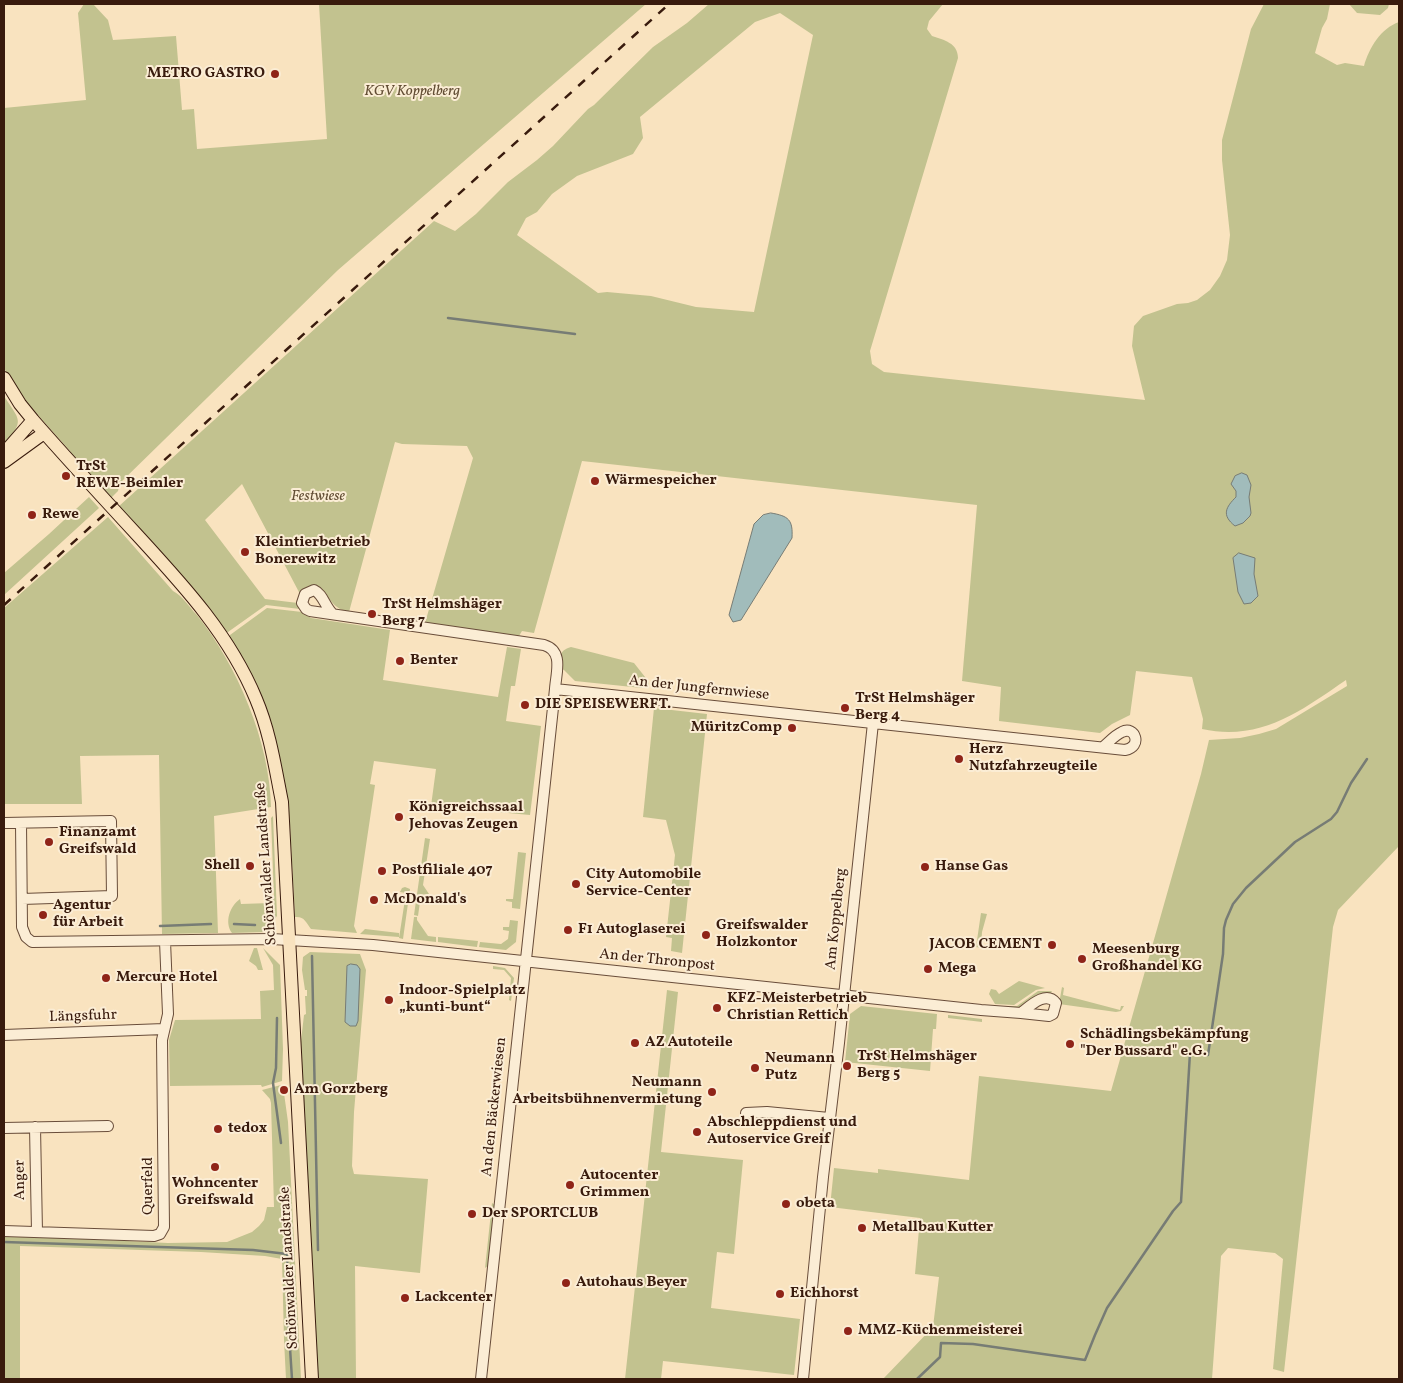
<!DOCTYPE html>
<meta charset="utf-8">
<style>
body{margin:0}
#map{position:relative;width:1403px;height:1383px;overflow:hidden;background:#f9e3bf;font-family:Vollkorn,serif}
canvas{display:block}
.frame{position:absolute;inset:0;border:5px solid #391b0d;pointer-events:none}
</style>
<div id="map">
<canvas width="1403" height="1383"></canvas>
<div class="frame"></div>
</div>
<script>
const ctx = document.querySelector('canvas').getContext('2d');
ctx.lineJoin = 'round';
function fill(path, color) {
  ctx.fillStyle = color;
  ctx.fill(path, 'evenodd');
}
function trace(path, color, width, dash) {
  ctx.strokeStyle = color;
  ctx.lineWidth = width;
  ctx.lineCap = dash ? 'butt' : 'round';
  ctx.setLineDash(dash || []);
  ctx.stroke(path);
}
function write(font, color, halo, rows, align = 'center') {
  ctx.font = font + ' Vollkorn,serif';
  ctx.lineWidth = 4;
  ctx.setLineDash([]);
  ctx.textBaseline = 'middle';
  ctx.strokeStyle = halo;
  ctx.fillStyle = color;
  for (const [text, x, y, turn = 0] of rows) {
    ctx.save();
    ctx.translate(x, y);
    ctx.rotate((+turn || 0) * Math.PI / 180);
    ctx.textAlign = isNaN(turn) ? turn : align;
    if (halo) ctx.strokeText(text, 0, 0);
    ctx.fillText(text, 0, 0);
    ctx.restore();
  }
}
const green = new Path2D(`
 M84,4H93L108,20L113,40L176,36L182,110L194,109L197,149L327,139L319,4H646L338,270L120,483L118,491L110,499L73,457L70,451L35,412L27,406L16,390L4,368V108L86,100L78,13Z
 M709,4H943L929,21L927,29L932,36C944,40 958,43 958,58L870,351L872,364L884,372L1145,400L1132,346L1134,326L1143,316L1177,304L1188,303L1197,300L1210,290L1220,276L1227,260L1230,235L1222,160V140L1251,29L1264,4H1330L1327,19L1322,28L1315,53L1337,65L1345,63L1364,66C1369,48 1381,28 1399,22V846L1338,910L1333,927L1284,1372L1273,1369L1283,1259L1275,1253L1228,1248L1221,1256L1212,1379H883L933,1327L939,1277L915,1274L920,1218L830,1207L834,1168L878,1173V1169L969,1180L979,1076L1111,1091L1201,774L1209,740L1240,738L1259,734L1276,729L1347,686L1346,680C1301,711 1260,742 1202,729L1203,719L1192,677L1136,671L1130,715L1112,724L1100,733L999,721L1001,687L962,681L977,505L582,461L534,633L522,631L519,636L425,623L473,458L467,446L402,444L395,442L349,612C324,609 326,572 300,594L242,484L205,520L265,599L298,603L300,609L266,605L228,632H225L118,507L434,221L455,231L476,214L508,182L537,160L553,146L588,109L594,105L653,47L687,23ZM780,13L813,35L754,312L696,307L651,296L607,292L598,293L517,235L526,218L537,212L552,194L577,176L633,154L643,138L640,117L755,22Z
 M1349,4H1389L1388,8L1380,15L1357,13Z
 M4,396C20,421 25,420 4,444Z
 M89,497L99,508L4,595V573L49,534Z
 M108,517L173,591C183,596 189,607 197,615C237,665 270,742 271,807L214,816L218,933L162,934L159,755L80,756L82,804H4V608Z
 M267,608L302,612L311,618L390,630L383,680L498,697L507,647L521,649L515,686H511L506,721L541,726L530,815L431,806L436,769L374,761L370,784L375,785L354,926L357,933L311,929C306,922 304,916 295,917L290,825L288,805L228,638L230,635Z
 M571,647L634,663L649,682V687L642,688L575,681L564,670L560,668C561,656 558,651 571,647Z
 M654,708L707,714L682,953L671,951L672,938L666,937L675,855L666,820L643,817Z
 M273,816L277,916L265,932L232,933C224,922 230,906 240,899L241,904L271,903V897H274L271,818Z
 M425,838L430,839L423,885L429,894L421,895L418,916L414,915Z
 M518,852L526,853L520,909L512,908V902L506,901V899H513Z
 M405,887L410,889L403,939L399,938L406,893L400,892L402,888Z
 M981,913L987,914L982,932L981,948L976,947Z
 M414,917H417V920L428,936L436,937V942L411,939Z
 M510,920L518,921L516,942L506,950L479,947L480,942L501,944L508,939L509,931L503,930V927H509Z
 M365,929L399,933V937L360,934Z
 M438,937L478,941L477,947L438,942Z
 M254,948H257L263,970H258L256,966L249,961Z
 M263,948L280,965L283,1049L282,1081L262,1087L261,1085L170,1086L169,1040L175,1020L261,1019L260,991L274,990L273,965Z
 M310,952L360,954L366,970L354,1112L352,1166L354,1174L428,1179L420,1273L355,1266L356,1379H316L302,1097L301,1041L304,1015L306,1014L305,996H307V990H305L302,970L303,957Z
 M493,966L505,968L514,978L511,1001L509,1000L511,978L504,970L493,969Z
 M1019,981L1045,988L1036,990L1014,1005L995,1004L989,994L991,989L996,990L999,994Z
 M1062,987L1064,988L1063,995L1120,1010L1121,1006H1124L1121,1011L1116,1012L1059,1004Z
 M667,990L678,992L661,1152L743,1160L734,1254L717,1252L711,1308L800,1319L794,1375L663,1361L661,1379H625Z
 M1038,991H1052L1050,994H1040L1036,995L1018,1009H1001L1000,1006H1017Z
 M861,1006L937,1014L936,1029H933L930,1071L845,1062L850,1014Z
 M948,1015L982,1019V1022L948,1018Z
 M281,1085L283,1086L288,1122L301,1379H286L284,1340L282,1259L265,1256L201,1252L20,1246V1379H4V1235L168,1243L227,1242L252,1232L259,1226L264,1220L267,1207H274L271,1103L270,1099L262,1090Z
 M492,1203L495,1205L489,1265L485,1268Z`);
const water = new Path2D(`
 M1242,473L1247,475L1251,485L1249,497L1251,513L1250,516L1243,523L1235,526C1221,515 1226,507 1236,497V491L1231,484L1235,476Z
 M771,513C789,516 793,520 792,538L741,620L733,622L729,615L754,524L763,515Z
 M1239,553L1255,558L1254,574L1258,596L1251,603L1244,604L1238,592L1233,558Z
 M351,964L357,965L360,969L358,1021L356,1026H350L345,1022L347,966Z`);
const stream = new Path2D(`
 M448,318L575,334
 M234,924L255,925
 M160,926L211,924
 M312,956L318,1250
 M277,1018L276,1068L273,1083L281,1143
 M4,1242L253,1250L287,1254L288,1290
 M288,1317L292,1379
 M917,1379L940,1357L941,1343L973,1344L1085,1360L1095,1335L1107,1308L1173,1211L1181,1202L1190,1053L1208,1055L1223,954L1224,928L1226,920L1233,904L1246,888L1295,842L1331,819L1337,812L1351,783L1367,759`);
const minor = new Path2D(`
 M333,614C325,607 323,594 314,590L305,594L302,603L306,609L310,611L544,645C564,651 556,673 555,689C529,919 505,1149 481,1379
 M555,689L1125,750C1143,747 1135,725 1122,732C1115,735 1109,742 1103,747
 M4,823L111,821L112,896L22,899
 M21,823L22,927L26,937L32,942L272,939L373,945L981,1010L1021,1013C1030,1006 1046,990 1056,1003L1053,1014L1049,1016L1021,1013
 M4,1035L164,1029
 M746,1113L767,1112L829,1118
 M35,1127L37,1232
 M4,1128L108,1126
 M4,1231L154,1236L160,1234L164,1227L162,1040L168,1014L165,941
 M803,1379L823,1177L839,1043L873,723`);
const major = new Path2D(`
 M4,378L20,404L33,420C68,460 104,499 140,538C185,587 230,636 256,699C270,732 275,767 282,802L312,1379
 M4,453L33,420
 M4,462L44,433`);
const rail = new Path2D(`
 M4,605L669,4`);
const markers = [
 [275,74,5,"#8f2418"],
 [66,476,5,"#8f2418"],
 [595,481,5,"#8f2418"],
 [32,515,5,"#8f2418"],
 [245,552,5,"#8f2418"],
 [372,614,5,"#8f2418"],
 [400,661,5,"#8f2418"],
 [525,705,5,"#8f2418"],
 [845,708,5,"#8f2418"],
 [792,728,5,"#8f2418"],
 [959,759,5,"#8f2418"],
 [399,817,5,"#8f2418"],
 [49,842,5,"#8f2418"],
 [250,866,5,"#8f2418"],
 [925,867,5,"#8f2418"],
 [382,871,5,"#8f2418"],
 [576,884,5,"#8f2418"],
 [374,900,5,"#8f2418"],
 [43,915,5,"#8f2418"],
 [568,930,5,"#8f2418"],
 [706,935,5,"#8f2418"],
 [1052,945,5,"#8f2418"],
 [1082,959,5,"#8f2418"],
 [928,969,5,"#8f2418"],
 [106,978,5,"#8f2418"],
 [389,1000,5,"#8f2418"],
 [717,1008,5,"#8f2418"],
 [635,1043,5,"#8f2418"],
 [1070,1044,5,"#8f2418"],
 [847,1066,5,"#8f2418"],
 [755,1068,5,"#8f2418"],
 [284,1090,5,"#8f2418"],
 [712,1092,5,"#8f2418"],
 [218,1129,5,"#8f2418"],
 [697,1132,5,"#8f2418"],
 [215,1167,5,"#8f2418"],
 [570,1185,5,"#8f2418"],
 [786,1204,5,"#8f2418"],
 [472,1214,5,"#8f2418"],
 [862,1228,5,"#8f2418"],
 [566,1283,5,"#8f2418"],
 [780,1294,5,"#8f2418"],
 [405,1298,5,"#8f2418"],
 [848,1331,5,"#8f2418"]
];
const poiNames = [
 ["METRO GASTRO",265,74,"right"],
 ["TrSt",76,467],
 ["REWE-Beimler",76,484],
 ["Wärmespeicher",605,481],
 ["Rewe",42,515],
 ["Kleintierbetrieb",255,543],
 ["Bonerewitz",255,560],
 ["TrSt Helmshäger",382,605],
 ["Berg 7",382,622],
 ["Benter",410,661],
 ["TrSt Helmshäger",855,699],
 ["Berg 4",855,716],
 ["DIE SPEISEWERFT.",535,705],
 ["MüritzComp",782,728,"right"],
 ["Herz",969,750],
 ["Nutzfahrzeugteile",969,767],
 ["Königreichssaal",409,808],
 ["Jehovas Zeugen",409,825],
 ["Finanzamt",59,833],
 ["Greifswald",59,850],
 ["Shell",240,866,"right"],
 ["Hanse Gas",935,867],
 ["Postfiliale 407",392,871],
 ["City Automobile",586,875],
 ["Service-Center",586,892],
 ["McDonald's",384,900],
 ["Agentur",53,906],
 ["für Arbeit",53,923],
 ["Greifswalder",716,926],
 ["Holzkontor",716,943],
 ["F1 Autoglaserei",578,930],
 ["JACOB CEMENT",1042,945,"right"],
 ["Meesenburg",1092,950],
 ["Großhandel KG",1092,967],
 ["Mega",938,969],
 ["Mercure Hotel",116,978],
 ["Indoor-Spielplatz",399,991],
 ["„kunti-bunt“",399,1008],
 ["KFZ-Meisterbetrieb",727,999],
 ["Christian Rettich",727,1016],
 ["Schädlingsbekämpfung",1080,1035],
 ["\"Der Bussard\" e.G.",1080,1052],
 ["AZ Autoteile",645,1043],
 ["TrSt Helmshäger",857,1057],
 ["Berg 5",857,1074],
 ["Neumann",765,1059],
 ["Putz",765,1076],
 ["Neumann",702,1083,"right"],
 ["Arbeitsbühnenvermietung",702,1100,"right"],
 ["Am Gorzberg",294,1090],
 ["Abschleppdienst und",707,1123],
 ["Autoservice Greif",707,1140],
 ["tedox",228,1129],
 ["Autocenter",580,1176],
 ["Grimmen",580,1193],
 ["Wohncenter",215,1184,"center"],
 ["Greifswald",215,1201,"center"],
 ["obeta",796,1204],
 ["Der SPORTCLUB",482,1214],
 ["Metallbau Kutter",872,1228],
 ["Autohaus Beyer",576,1283],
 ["Eichhorst",790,1294],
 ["Lackcenter",415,1298],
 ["MMZ-Küchenmeisterei",858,1331]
];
const parkNames = [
 ["KGV Koppelberg",412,92],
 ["Festwiese",318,497]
];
const streetNames = [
 ["An der Jungfernwiese",699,689,6],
 ["Schönwalder Landstraße",267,864,-94],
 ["Am Koppelberg",837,919,-84],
 ["An der Thronpost",657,961,6],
 ["Längsfuhr",83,1017,-2],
 ["An den Bäckerwiesen",495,1107,-84],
 ["Anger",21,1180,-91],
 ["Querfeld",149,1186,-90],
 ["Schönwalder Landstraße",290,1268,-93]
];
fill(green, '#c2c28f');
fill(water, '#a1bcbb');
trace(water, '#777c75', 1);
trace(stream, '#777c75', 2.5);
trace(minor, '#694d3a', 12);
trace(major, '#391b0d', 14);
trace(minor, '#fbedd5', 10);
trace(major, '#f9e3bf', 12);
trace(rail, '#391b0d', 2.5, [9, 9]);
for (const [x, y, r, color] of markers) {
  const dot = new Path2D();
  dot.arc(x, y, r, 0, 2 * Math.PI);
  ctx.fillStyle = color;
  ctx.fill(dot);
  trace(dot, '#fbedd5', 2);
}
write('bold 15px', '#391b0d', '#fbedd5', poiNames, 'left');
write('italic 15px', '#624d34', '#fbedd5', parkNames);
write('15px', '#391b0d', '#fbedd5', streetNames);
</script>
